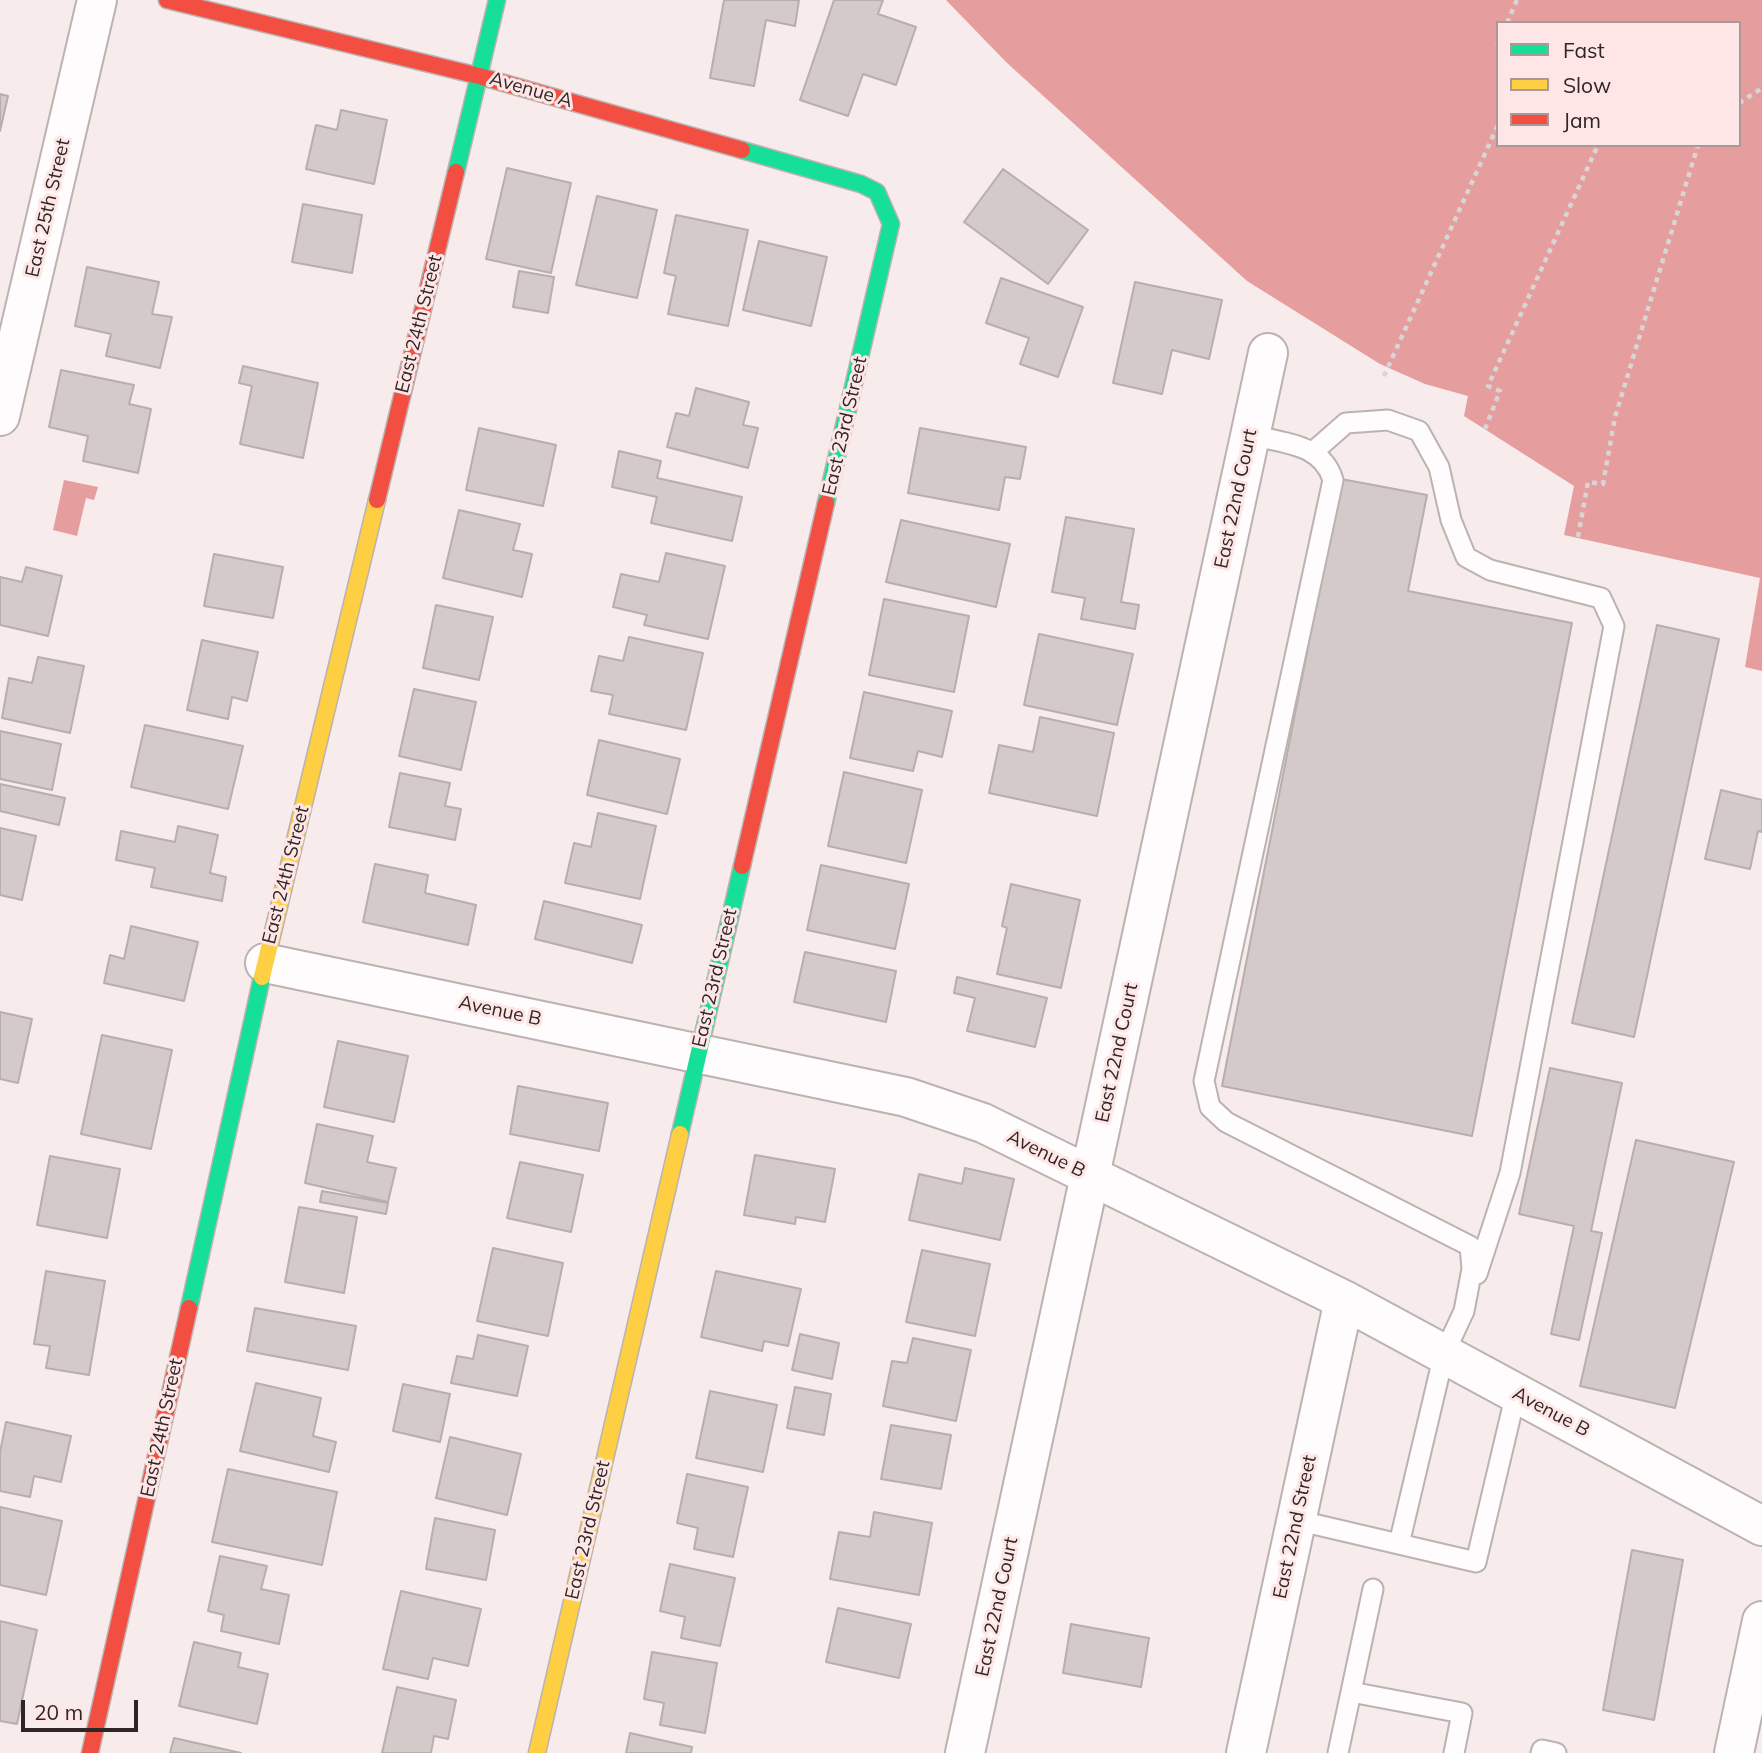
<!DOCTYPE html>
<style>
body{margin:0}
#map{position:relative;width:1762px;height:1753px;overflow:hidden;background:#f7ebeb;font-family:Mulish,sans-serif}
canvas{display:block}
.legend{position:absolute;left:1496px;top:21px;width:245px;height:126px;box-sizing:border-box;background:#fde6e5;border:2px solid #aa9998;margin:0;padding:9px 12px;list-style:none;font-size:21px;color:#2e2625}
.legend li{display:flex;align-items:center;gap:14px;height:35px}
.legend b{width:35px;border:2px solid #aa9998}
.scale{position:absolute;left:21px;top:1700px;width:117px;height:32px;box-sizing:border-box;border:4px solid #2e2625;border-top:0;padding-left:9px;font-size:21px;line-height:24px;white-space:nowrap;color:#2e2625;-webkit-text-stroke:5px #fde6e5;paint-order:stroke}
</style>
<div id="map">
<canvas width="1762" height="1753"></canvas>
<ul class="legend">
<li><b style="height:9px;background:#16e098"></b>Fast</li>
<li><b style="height:9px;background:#ffcf43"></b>Slow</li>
<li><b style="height:9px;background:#f24e42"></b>Jam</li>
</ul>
<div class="scale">20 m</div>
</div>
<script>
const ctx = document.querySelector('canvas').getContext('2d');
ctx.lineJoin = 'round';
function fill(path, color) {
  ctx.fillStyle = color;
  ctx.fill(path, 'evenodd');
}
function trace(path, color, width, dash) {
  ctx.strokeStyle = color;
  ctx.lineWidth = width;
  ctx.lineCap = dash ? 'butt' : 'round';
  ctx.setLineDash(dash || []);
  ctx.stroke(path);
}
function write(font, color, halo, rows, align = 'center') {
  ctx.font = font + ' Mulish,sans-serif';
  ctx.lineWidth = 6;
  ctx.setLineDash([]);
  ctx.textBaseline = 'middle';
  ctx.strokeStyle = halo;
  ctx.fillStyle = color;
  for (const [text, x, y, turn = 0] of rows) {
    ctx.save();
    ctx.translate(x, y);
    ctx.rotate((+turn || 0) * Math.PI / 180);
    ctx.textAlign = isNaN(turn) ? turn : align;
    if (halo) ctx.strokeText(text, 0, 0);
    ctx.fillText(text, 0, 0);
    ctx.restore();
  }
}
const water = new Path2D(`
 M946,0H1762V671L1745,667L1760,578L1564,535L1574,486L1464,416L1468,396L1425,384L1380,364L1247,281L1006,62ZM1498,23H1739V145H1498Z
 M64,480L98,487L94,500L86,498L77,536L53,530Z`);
const building = new Path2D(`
 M724,0H799L795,26L766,20L754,86L710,78Z
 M834,0H883L878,14L916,27L896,85L863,74L848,116L800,100Z
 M0,94L8,96L0,131Z
 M341,110L387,120L374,184L306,169L316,125L337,130Z
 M507,168L571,183L551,273L486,259Z
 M1003,169L1088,230L1048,284L964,222Z
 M597,196L657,210L637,298L576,285Z
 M303,204L362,215L352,273L292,262Z
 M676,215L748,230L728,326L668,314L676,276L664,273Z
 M759,241L827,257L811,326L743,310Z
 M87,267L159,282L152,314L172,317L160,368L106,356L111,334L75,326Z
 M519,271L554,277L548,313L513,307Z
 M1001,278L1083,307L1058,377L1020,364L1029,338L986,323Z
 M1135,282L1222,300L1209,359L1172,350L1162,394L1113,383Z
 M243,366L318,383L303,458L240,444L252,386L239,383Z
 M61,370L134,385L129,404L151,409L138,473L83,461L88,436L49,427Z
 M696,388L749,402L743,425L758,428L748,468L667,447L676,413L689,416Z
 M479,428L556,445L543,506L466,490Z
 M920,428L1026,447L1020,479L1005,477L999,510L908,493Z
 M619,451L661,461L657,478L742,497L732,541L651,523L657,497L612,487Z
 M1341,479L1427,495L1408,591L1572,623L1472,1136L1222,1086Z
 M459,510L520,524L513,550L532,554L522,597L443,578Z
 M1066,517L1134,529L1121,602L1139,605L1135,629L1081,619L1085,598L1052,592Z
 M901,520L1010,544L996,607L886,582Z
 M666,553L725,566L708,639L644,625L647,615L613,607L621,574L659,582Z
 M214,554L283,567L273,618L204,606Z
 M26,567L62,576L48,636L0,625V577L22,582Z
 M884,599L969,616L954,692L869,675Z
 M436,605L493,617L479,680L423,668Z
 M1657,625L1719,639L1634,1037L1572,1023Z
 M1039,634L1133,654L1117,725L1024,705Z
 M629,637L703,653L686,730L609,714L613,695L591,691L599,656L623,661Z
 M202,640L258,652L247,701L232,697L228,719L187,710Z
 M38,657L84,666L70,733L2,718L9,678L32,683Z
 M414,689L476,702L461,770L399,756Z
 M864,692L952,711L942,757L918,751L913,771L850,758Z
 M1040,717L1114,733L1097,816L989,793L999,745L1033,752Z
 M145,725L243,746L228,809L131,787Z
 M0,731L61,744L52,790L0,779Z
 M599,740L680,759L667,814L587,795Z
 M844,772L922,790L906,863L828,846Z
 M400,773L450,783L445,806L461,809L455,840L389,827Z
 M0,784L65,798L59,825L0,811Z
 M1721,790L1762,800V832L1758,831L1750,869L1705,859Z
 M598,813L656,826L640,899L565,883L574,843L591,847Z
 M178,826L218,835L210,873L226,877L222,901L151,887L155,868L116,860L121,831L175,842Z
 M0,828L36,836L22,900L0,895Z
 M375,864L428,875L425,893L476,905L468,945L363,922Z
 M821,865L909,884L895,949L807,930Z
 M1011,884L1080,900L1061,988L997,974L1007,928L1002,926Z
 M544,901L642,925L632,963L535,939Z
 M131,926L198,942L184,1001L104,983L110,955L124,959Z
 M805,952L896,971L886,1022L794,1002Z
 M957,977L1047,998L1035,1047L967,1031L975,998L954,993Z
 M0,1012L32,1019L18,1083L0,1079Z
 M102,1035L172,1050L151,1149L81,1134Z
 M338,1041L408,1056L394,1122L324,1107Z
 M1550,1068L1622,1083L1591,1231L1602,1233L1579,1340L1551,1334L1574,1226L1519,1214Z
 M518,1086L608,1103L599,1151L510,1134Z
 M317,1124L373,1136L367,1162L396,1168L388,1202L305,1183Z
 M1636,1140L1734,1162L1675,1408L1580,1386Z
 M755,1155L835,1169L825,1222L796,1217L795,1224L744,1215Z
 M50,1156L120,1169L107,1238L37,1225Z
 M520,1162L583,1175L571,1232L507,1218Z
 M965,1168L1014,1179L1000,1240L909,1220L919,1174L962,1184Z
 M322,1191L388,1203L386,1214L320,1202Z
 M299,1207L357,1217L344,1293L285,1282Z
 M493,1248L563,1263L548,1336L477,1321Z
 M922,1250L990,1264L975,1336L906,1322Z
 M46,1271L105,1281L89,1375L46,1368L50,1346L34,1344Z
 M716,1271L801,1289L788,1346L764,1341L762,1351L701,1337Z
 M255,1308L356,1326L348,1370L247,1351Z
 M800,1334L839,1343L832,1379L792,1370Z
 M478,1335L528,1346L517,1396L451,1383L457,1356L473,1359Z
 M913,1338L971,1350L956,1421L883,1406L892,1361L907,1363Z
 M256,1383L321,1398L313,1436L336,1442L329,1472L240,1451Z
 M403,1384L450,1394L440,1442L393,1431Z
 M795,1387L831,1394L824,1435L787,1428Z
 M710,1391L777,1405L763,1472L696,1458Z
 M6,1422L71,1436L61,1482L34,1476L30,1497L0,1491V1452Z
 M891,1425L951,1435L941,1489L881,1479Z
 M450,1437L521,1454L507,1515L436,1498Z
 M228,1469L337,1492L322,1565L212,1542Z
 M687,1474L748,1487L733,1557L694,1549L698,1528L677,1523Z
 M0,1507L62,1521L46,1595L0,1585Z
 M874,1512L932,1523L919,1595L830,1579L839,1532L870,1537Z
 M435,1518L495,1530L486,1580L426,1569Z
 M1632,1550L1683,1560L1654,1720L1603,1710Z
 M220,1556L267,1566L261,1589L289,1595L279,1644L221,1631L224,1615L208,1611Z
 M670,1564L735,1578L720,1646L681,1638L685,1617L660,1611Z
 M401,1591L481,1609L468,1666L433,1658L428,1679L383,1669Z
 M838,1608L911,1624L899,1678L826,1662Z
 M0,1621L37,1630L17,1724L0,1721Z
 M1071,1624L1149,1638L1141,1687L1063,1673Z
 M194,1642L241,1653L238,1667L268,1674L257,1724L179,1706Z
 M652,1652L717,1663L705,1733L660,1725L664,1703L644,1699Z
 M397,1687L456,1700L448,1739L434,1736L431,1753H382Z
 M630,1733L692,1747L691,1753H626Z
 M174,1738L241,1753H170Z`);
const path = new Path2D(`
 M1507,23L1517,0
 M1498,42V46
 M1739,103L1762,88
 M1384,376L1498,125
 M1485,429L1500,391L1488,386L1598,145
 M1578,537L1588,482L1603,484L1615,417L1698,145`);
const lane = new Path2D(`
 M1250,435C1282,443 1322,443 1333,480L1204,1081L1210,1107L1226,1122L1470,1246L1472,1269L1464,1311L1444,1354L1399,1544
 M1314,451L1346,423L1388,420L1419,431L1439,467L1451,520L1466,557L1490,570L1601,598L1614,626L1510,1173L1477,1274
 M1296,1520L1476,1562L1516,1393
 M1351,1692L1462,1713L1454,1753
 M1338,1753L1373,1589
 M1541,1753L1542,1750L1556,1753`);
const street = new Path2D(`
 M0,416L97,0
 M265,963L906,1097L983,1123L1344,1300L1762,1526
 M965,1753L1268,353
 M1246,1753L1344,1300
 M1734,1753L1762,1621`);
const fast = new Path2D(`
 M742,150L861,184L877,192L891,224L826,503
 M456,172L497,0
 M680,1134L742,866
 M189,1308L262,977`);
const slow = new Path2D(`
 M262,977L377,500
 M537,1753L680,1134`);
const jam = new Path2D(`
 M167,0L479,76L742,150
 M377,500L456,172
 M742,866L826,503
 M90,1753L189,1308`);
const streetNames = [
 ["Avenue A",531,90,16],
 ["East 25th Street",48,208,-77],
 ["East 24th Street",419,324,-76],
 ["East 23rd Street",845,426,-77],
 ["East 22nd Court",1236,499,-78],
 ["East 24th Street",286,875,-76],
 ["East 23rd Street",715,978,-77],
 ["Avenue B",500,1011,12],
 ["East 22nd Court",1117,1053,-78],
 ["Avenue B",1046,1154,26],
 ["Avenue B",1551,1412,28],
 ["East 24th Street",162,1428,-78],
 ["East 22nd Street",1295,1527,-78],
 ["East 23rd Street",588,1530,-77],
 ["East 22nd Court",997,1607,-78]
];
fill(water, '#e69d9d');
fill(building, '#d4cac9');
trace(building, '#b8aeae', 2);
trace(lane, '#bcb2b2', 23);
trace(street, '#bcb2b2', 42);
trace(fast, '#bcb2b2', 19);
trace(slow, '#bcb2b2', 19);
trace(jam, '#bcb2b2', 19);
trace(path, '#d8d5d5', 4.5, [5, 5]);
trace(lane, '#fefcfc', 19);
trace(street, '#fefcfc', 38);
trace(fast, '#16e098', 16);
trace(slow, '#ffcf43', 16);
trace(jam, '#f24e42', 16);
write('19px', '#2e2625', '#fde6e5', streetNames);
</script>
